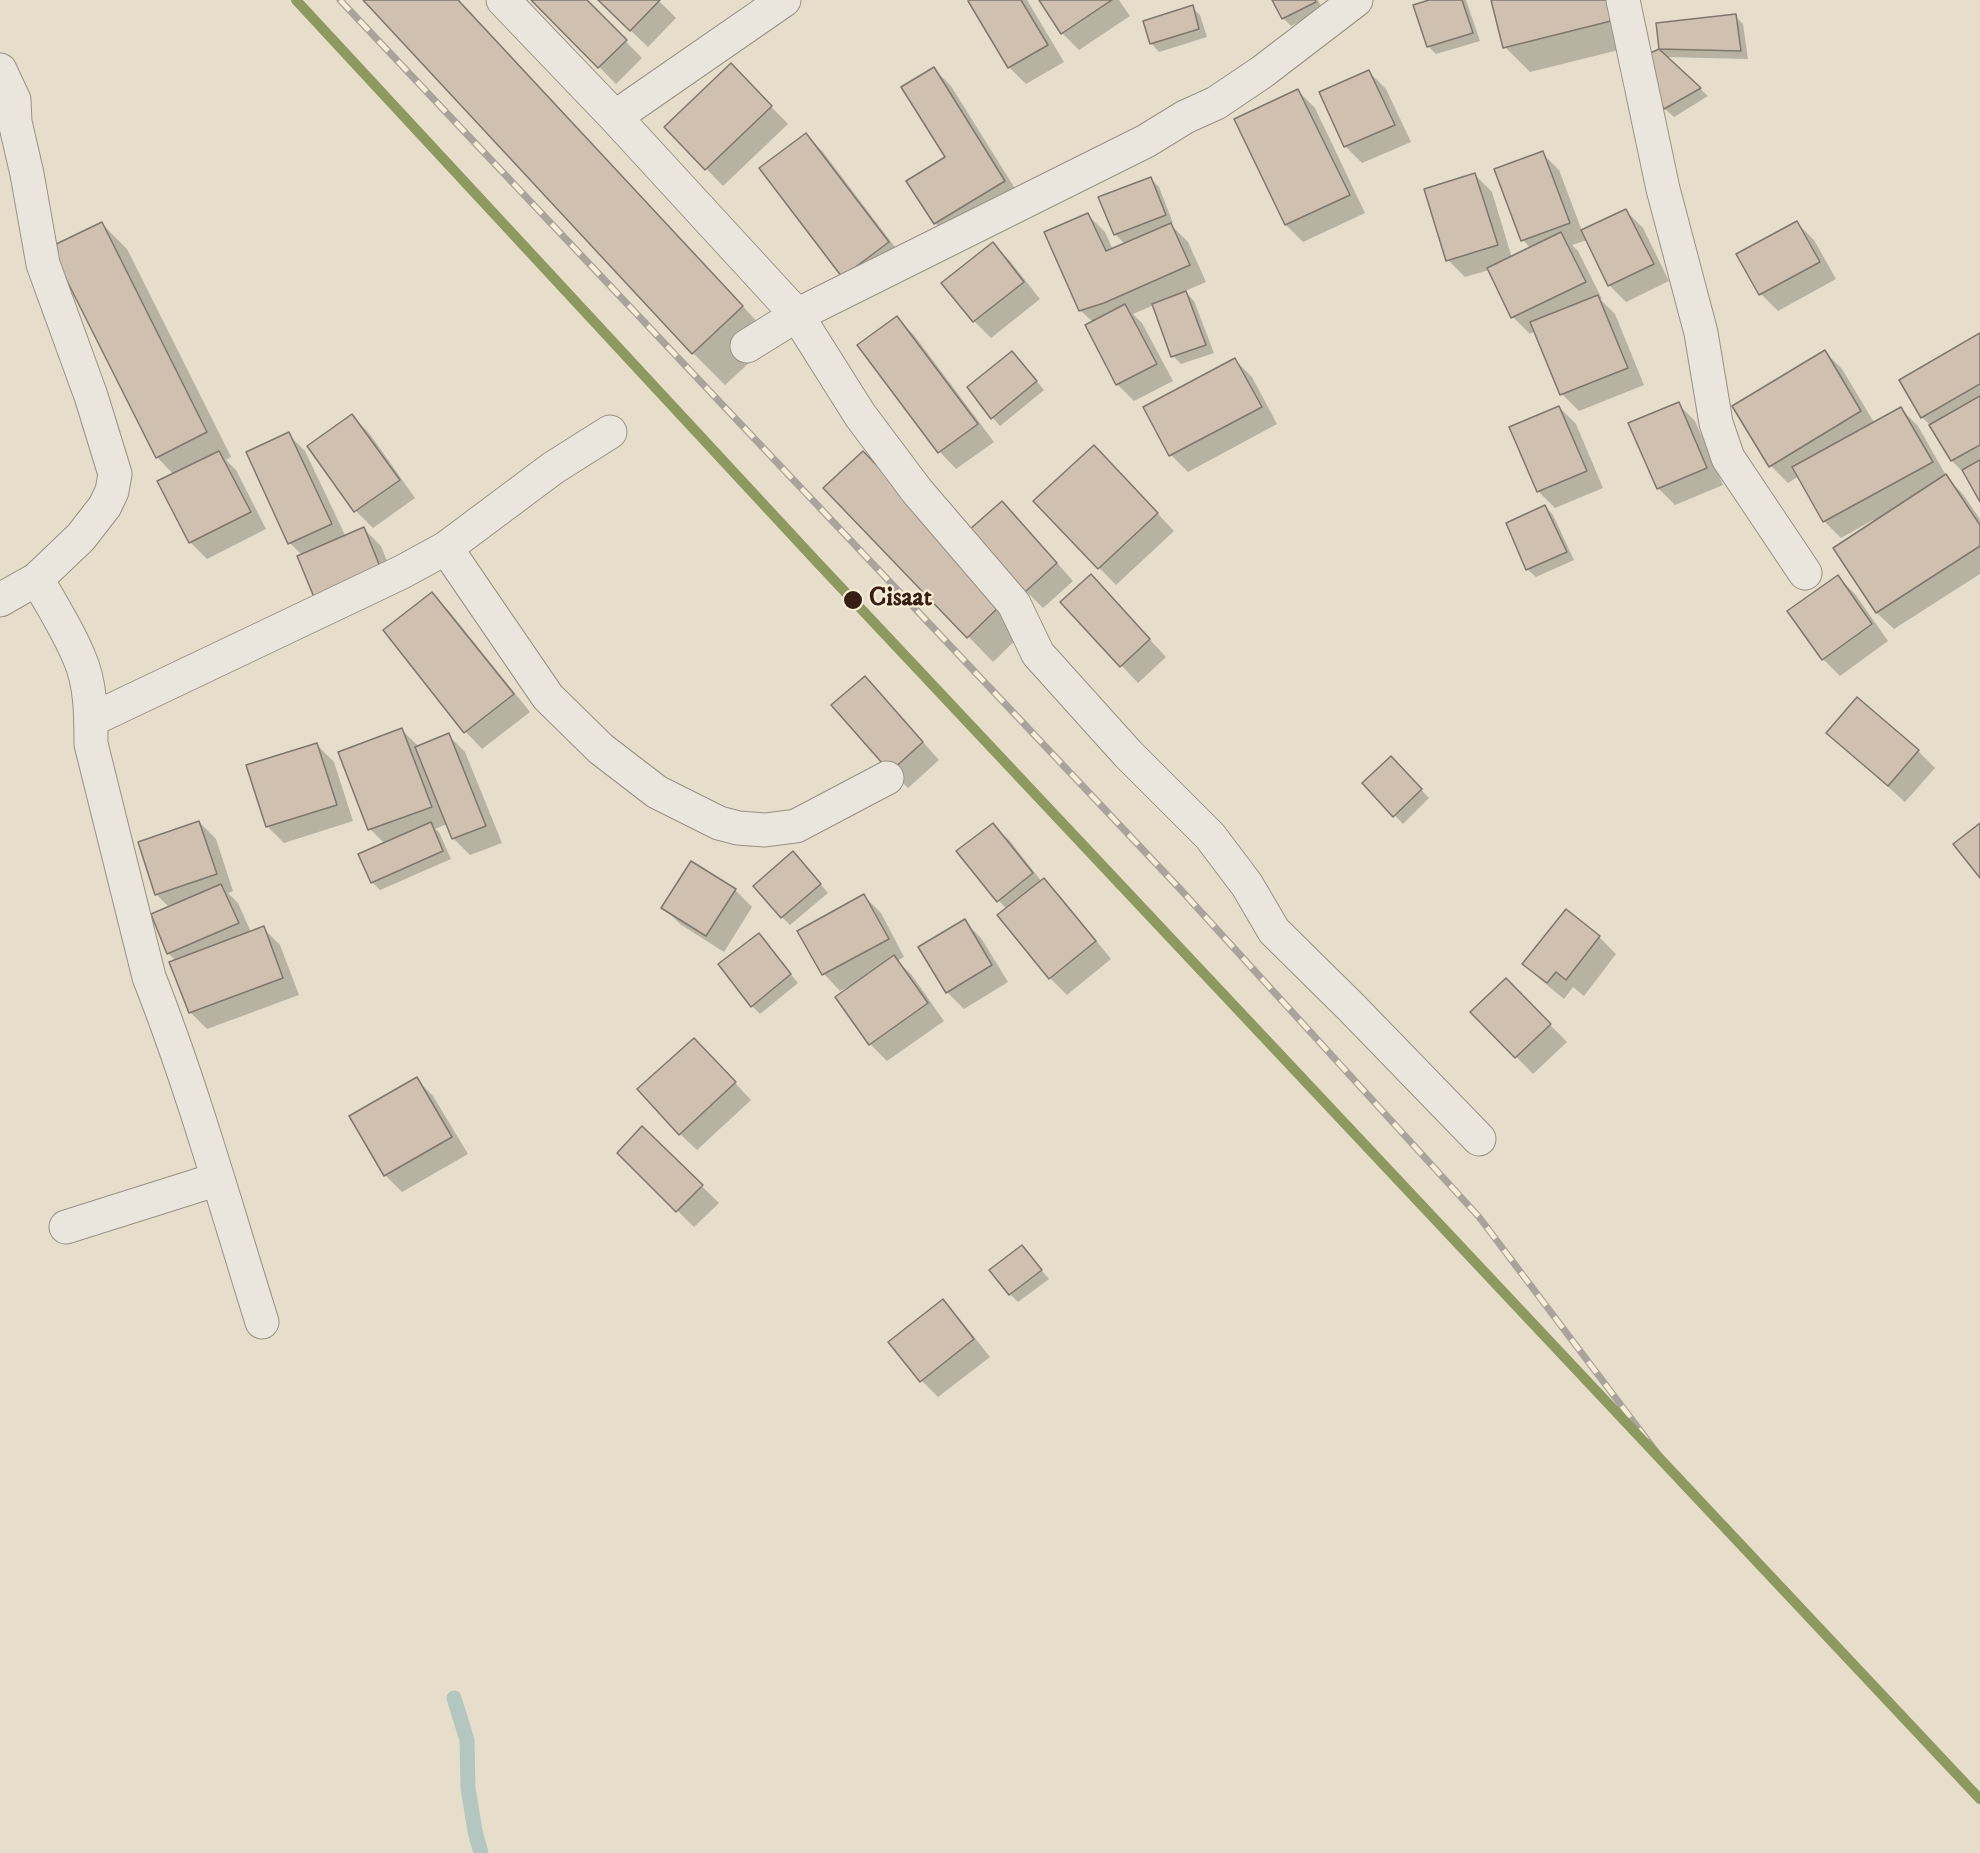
<!DOCTYPE html>
<style>
body{margin:0}
canvas{display:block;background:#e6decb}
</style>
<canvas width="1980" height="1853"></canvas>
<script>
const ctx = document.querySelector('canvas').getContext('2d');
ctx.lineJoin = 'round';
function fill(path, color) {
  ctx.fillStyle = color;
  ctx.fill(path, 'evenodd');
}
function trace(path, color, width, dash) {
  ctx.strokeStyle = color;
  ctx.lineWidth = width;
  ctx.lineCap = dash ? 'butt' : 'round';
  ctx.setLineDash(dash || []);
  ctx.stroke(path);
}
function write(font, color, halo, rows, align = 'center') {
  ctx.font = font + ' "IM FELL DW Pica",serif';
  ctx.lineWidth = 4.5;
  ctx.setLineDash([]);
  ctx.textBaseline = 'middle';
  ctx.strokeStyle = halo;
  ctx.fillStyle = color;
  for (const [text, x, y, turn = 0] of rows) {
    ctx.save();
    ctx.translate(x, y);
    ctx.rotate((+turn || 0) * Math.PI / 180);
    ctx.textAlign = isNaN(turn) ? turn : align;
    if (halo) ctx.strokeText(text, 0, 0);
    ctx.fillText(text, 0, 0);
    ctx.restore();
  }
}
const shadow = new Path2D(`
 M365,0H459L774,340L725,385L693,353Z
 M533,0H585L642,58L616,84Z
 M599,0H658L676,18L648,47Z
 M972,0H1027L1064,62L1026,84L1009,67Z
 M1040,0H1119L1130,16L1079,50L1062,33Z
 M1273,0H1318L1323,10L1291,26L1283,18Z
 M1434,0H1466L1480,41L1436,54L1428,46Z
 M1492,0H1627L1639,45L1530,72L1505,47Z
 M1192,7L1200,15L1207,37L1159,52L1151,43Z
 M1735,16L1743,24L1748,59L1665,57L1708,96L1674,117L1665,109L1639,60L1660,50L1657,24Z
 M934,69L951,86L1021,198L952,240L935,223L947,157Z
 M1369,72L1386,89L1411,142L1362,163L1345,146Z
 M747,82L788,124L723,186L666,127Z
 M1298,91L1315,108L1365,213L1303,242L1286,225L1236,120Z
 M806,135L823,152L904,259L860,293Z
 M1542,153L1559,170L1582,231L1626,211L1643,228L1669,281L1626,302L1609,285L1587,240L1572,245L1578,251L1602,299H1600L1615,314L1644,385L1579,411L1562,394L1536,331L1530,334L1513,317L1489,270L1465,277L1448,260L1475,175L1492,192L1512,258L1531,249L1523,240Z
 M1151,179L1159,187L1173,223L1170,224L1188,242L1206,282L1185,291L1194,301L1214,353L1181,364L1173,356L1154,305L1133,314L1142,323L1173,381L1134,401L1117,384L1093,322L1080,310L1088,215L1105,232L1113,250L1125,244L1115,234Z
 M1797,223L1814,240L1836,279L1778,311L1761,294Z
 M102,224L127,249L231,457L226,460L236,470L266,529L207,559L190,542L174,475L157,457Z
 M993,244L1010,261L1040,299L991,338L974,321Z
 M897,318L914,335L994,442L956,469L940,452L860,345Z
 M1980,334V499L1966,475L1952,461L1932,427L1922,417Z
 M1825,352L1842,369L1875,424L1901,409L1918,426L1948,479L1962,493L1980,519V574L1894,629L1877,613L1835,549L1875,523L1873,520L1841,538L1824,521L1799,476L1788,483L1771,466Z
 M1235,360L1252,377L1277,424L1188,472L1171,455Z
 M1020,361L1044,390L1000,426L992,417Z
 M1678,404L1695,421L1723,485L1675,505L1658,488Z
 M1559,407L1576,424L1603,488L1555,508L1538,491Z
 M352,416L369,433L415,498L373,528L356,511Z
 M288,434L305,451L346,537L364,529L381,546L399,591L302,555L290,543Z
 M1111,464L1174,531L1116,585L1035,502Z
 M825,488L1030,626L993,662Z
 M1545,506L1553,515L1574,560L1536,577L1527,569Z
 M1019,520L1073,581L1043,608L1026,591Z
 M1091,576L1166,657L1138,683L1062,602Z
 M1838,577L1855,594L1888,641L1840,676L1823,659Z
 M432,594L449,611L530,712L482,749L466,732L385,630Z
 M881,695L939,760L908,788L891,771Z
 M402,730L419,747L448,735L465,752L502,843L470,855L453,838L447,824L435,829L439,832L451,859L380,890L372,882L385,844L370,829L340,753Z
 M1828,733L1918,751L1935,768L1905,802Z
 M317,745L334,762L353,821L284,843L267,826Z
 M1391,758L1429,798L1403,824L1364,783Z
 M199,822L216,839L233,891L228,893L238,903L251,932L263,928L280,945L299,995L207,1029L190,1012L176,961L168,953L170,908L156,894Z
 M993,825L1010,841L1042,882L1044,880L1061,897L1111,959L1067,995L1050,978L1007,910L958,852Z
 M801,861L828,893L790,925L782,917Z
 M735,890L752,907L724,952L680,924L663,907Z
 M864,896L881,913L904,957L897,961L911,974L944,1021L887,1061L870,1044L850,986L840,991L824,974Z
 M1566,911L1599,937L1616,954L1584,996L1573,987L1564,999L1541,980L1524,964Z
 M964,921L981,938L1008,982L964,1009L947,992Z
 M759,935L798,983L760,1014L752,1006Z
 M1506,980L1567,1042L1533,1074L1473,1012Z
 M711,1057L751,1100L697,1150L680,1134Z
 M416,1079L433,1096L468,1154L402,1192L385,1175Z
 M642,1128L719,1203L694,1227L619,1153Z
 M1022,1247L1049,1279L1018,1302L1010,1294Z
 M942,1301L959,1318L990,1357L938,1397L921,1380Z`);
const stream = new Path2D(`
 M454,1698L467,1740L468,1788L475,1831L481,1853`);
const building = new Path2D(`
 M363,0H458L743,306L692,354Z
 M531,0H587L627,40L598,68Z
 M598,0H660L630,31Z
 M969,0H1021L1048,45L1008,68L968,1Z
 M1039,0H1112L1061,34Z
 M1272,0H1315L1316,2L1282,19Z
 M1429,0H1462L1473,33L1427,47L1413,5Z
 M1491,0H1609L1615,20L1503,48Z
 M1193,5L1199,29L1150,44L1143,21Z
 M1736,14L1741,51L1659,49L1656,23Z
 M1659,49L1701,88L1664,109L1637,59Z
 M731,63L772,106L705,170L664,127Z
 M934,67L1005,181L934,224L906,181L945,157L901,87Z
 M1369,70L1395,125L1344,147L1319,92Z
 M1298,89L1350,195L1285,225L1234,119Z
 M806,133L889,242L842,277L759,168Z
 M1543,151L1570,223L1521,241L1494,169Z
 M1475,173L1498,245L1446,261L1424,189Z
 M1151,177L1166,215L1114,235L1098,197Z
 M1626,209L1654,264L1608,286L1581,230Z
 M1088,213L1106,251L1171,223L1190,265L1104,303L1079,311L1044,232Z
 M1797,221L1820,262L1759,295L1736,254Z
 M102,222L207,432L156,458L50,247Z
 M1561,232L1586,282L1511,318L1487,268Z
 M993,242L1024,282L973,322L941,283Z
 M1186,291L1206,345L1171,357L1152,304Z
 M1598,295L1628,368L1560,395L1530,322Z
 M1125,304L1157,364L1116,385L1085,325Z
 M897,316L978,424L938,453L857,345Z
 M1980,333V384L1921,418L1899,380Z
 M1825,350L1861,411L1769,467L1732,406Z
 M1012,351L1037,381L991,419L967,387Z
 M1235,358L1262,407L1169,456L1143,407Z
 M1980,396V445L1951,461L1929,425Z
 M1679,402L1707,468L1657,489L1628,423Z
 M1559,406L1587,471L1537,492L1509,427Z
 M1901,407L1933,462L1823,522L1792,467Z
 M352,414L400,480L354,512L307,446Z
 M289,432L332,524L288,544L246,452Z
 M1094,445L1158,513L1098,569L1033,501Z
 M219,451L251,512L189,543L157,481Z
 M863,451L1006,600L967,638L823,488Z
 M1980,460V502L1962,470Z
 M1946,474L1980,525V546L1876,613L1833,548Z
 M1002,501L1057,563L1025,592L969,530Z
 M1545,505L1567,552L1526,570L1506,523Z
 M364,527L383,574L316,602L297,556Z
 M1091,574L1150,639L1120,667L1060,602Z
 M1838,575L1872,624L1822,660L1787,611Z
 M432,592L514,694L464,733L383,630Z
 M865,676L923,742L890,772L831,705Z
 M1857,697L1919,750L1888,786L1826,733Z
 M402,728L432,807L368,830L338,752Z
 M449,733L486,826L452,839L415,747Z
 M317,743L337,805L266,827L246,765Z
 M1391,756L1422,789L1393,817L1362,783Z
 M199,821L217,874L155,895L138,842Z
 M431,822L443,851L371,883L358,854Z
 M993,823L1033,873L997,902L956,851Z
 M1980,823V878L1953,844Z
 M793,851L821,884L781,918L753,886Z
 M691,861L736,889L706,936L661,908Z
 M1044,878L1096,941L1049,979L997,915Z
 M221,884L239,923L167,954L151,914Z
 M864,894L889,939L822,975L797,931Z
 M1566,909L1600,936L1566,980L1556,972L1547,983L1522,964Z
 M965,919L992,965L946,993L918,947Z
 M264,926L283,978L189,1013L169,962Z
 M759,933L791,974L751,1007L718,964Z
 M894,955L928,1003L869,1045L835,997Z
 M1506,978L1551,1024L1515,1058L1470,1012Z
 M694,1038L736,1082L679,1135L637,1089Z
 M417,1077L452,1137L384,1176L349,1116Z
 M642,1126L703,1185L676,1212L617,1153Z
 M1022,1245L1042,1270L1009,1295L989,1270Z
 M943,1299L974,1339L920,1382L888,1342Z`);
const minor = new Path2D(`
 M503,0L615,117L797,315L860,415L917,491L1014,604L1038,654L1128,754L1210,836L1247,885L1274,931L1351,1007L1479,1139
 M1623,0L1663,189L1701,333L1716,423L1728,458L1805,573
 M0,70L14,100L15,122L27,174L43,264L91,396L115,474L112,491L105,506L81,537L37,579C51,604 68,630 79,657C91,683 91,716 91,744L149,977C193,1089 226,1207 262,1322
 M615,117L784,0
 M747,346L797,315L1146,141L1185,117L1216,103L1262,72L1356,0
 M446,548L548,697L601,749L657,792L719,823L738,828L765,830L796,826L887,778
 M0,600L37,579
 M91,720L402,572L446,548L553,468L610,432
 M66,1227L218,1179`);
const rail = new Path2D(`
 M340,0L1181,890L1479,1217L1667,1466`);
const rail1 = new Path2D(`
 M296,0L817,562L1980,1799`);
const markers = [
 [853,600,10,"#361e15"]
];
const stopNames = [
 ["Cisaat",869,600]
];
fill(shadow, '#0003');
trace(stream, '#b4c6c0', 15);
fill(building, '#cfc0b0');
trace(building, '#7f776d', 1.5);
trace(minor, '#989085', 35);
trace(minor, '#ebe6dd', 33);
trace(rail, '#aaa39b', 7);
trace(rail, '#f7edd5', 4.5, [14]);
trace(rail1, '#8e9960', 10);
for (const [x, y, r, color] of markers) {
  const dot = new Path2D();
  dot.arc(x, y, r, 0, 2 * Math.PI);
  ctx.fillStyle = color;
  ctx.fill(dot);
  trace(dot, '#f7edd5', 2);
}
write('bold 26px', '#361e15', '#f7edd5', stopNames, 'left');
</script>
